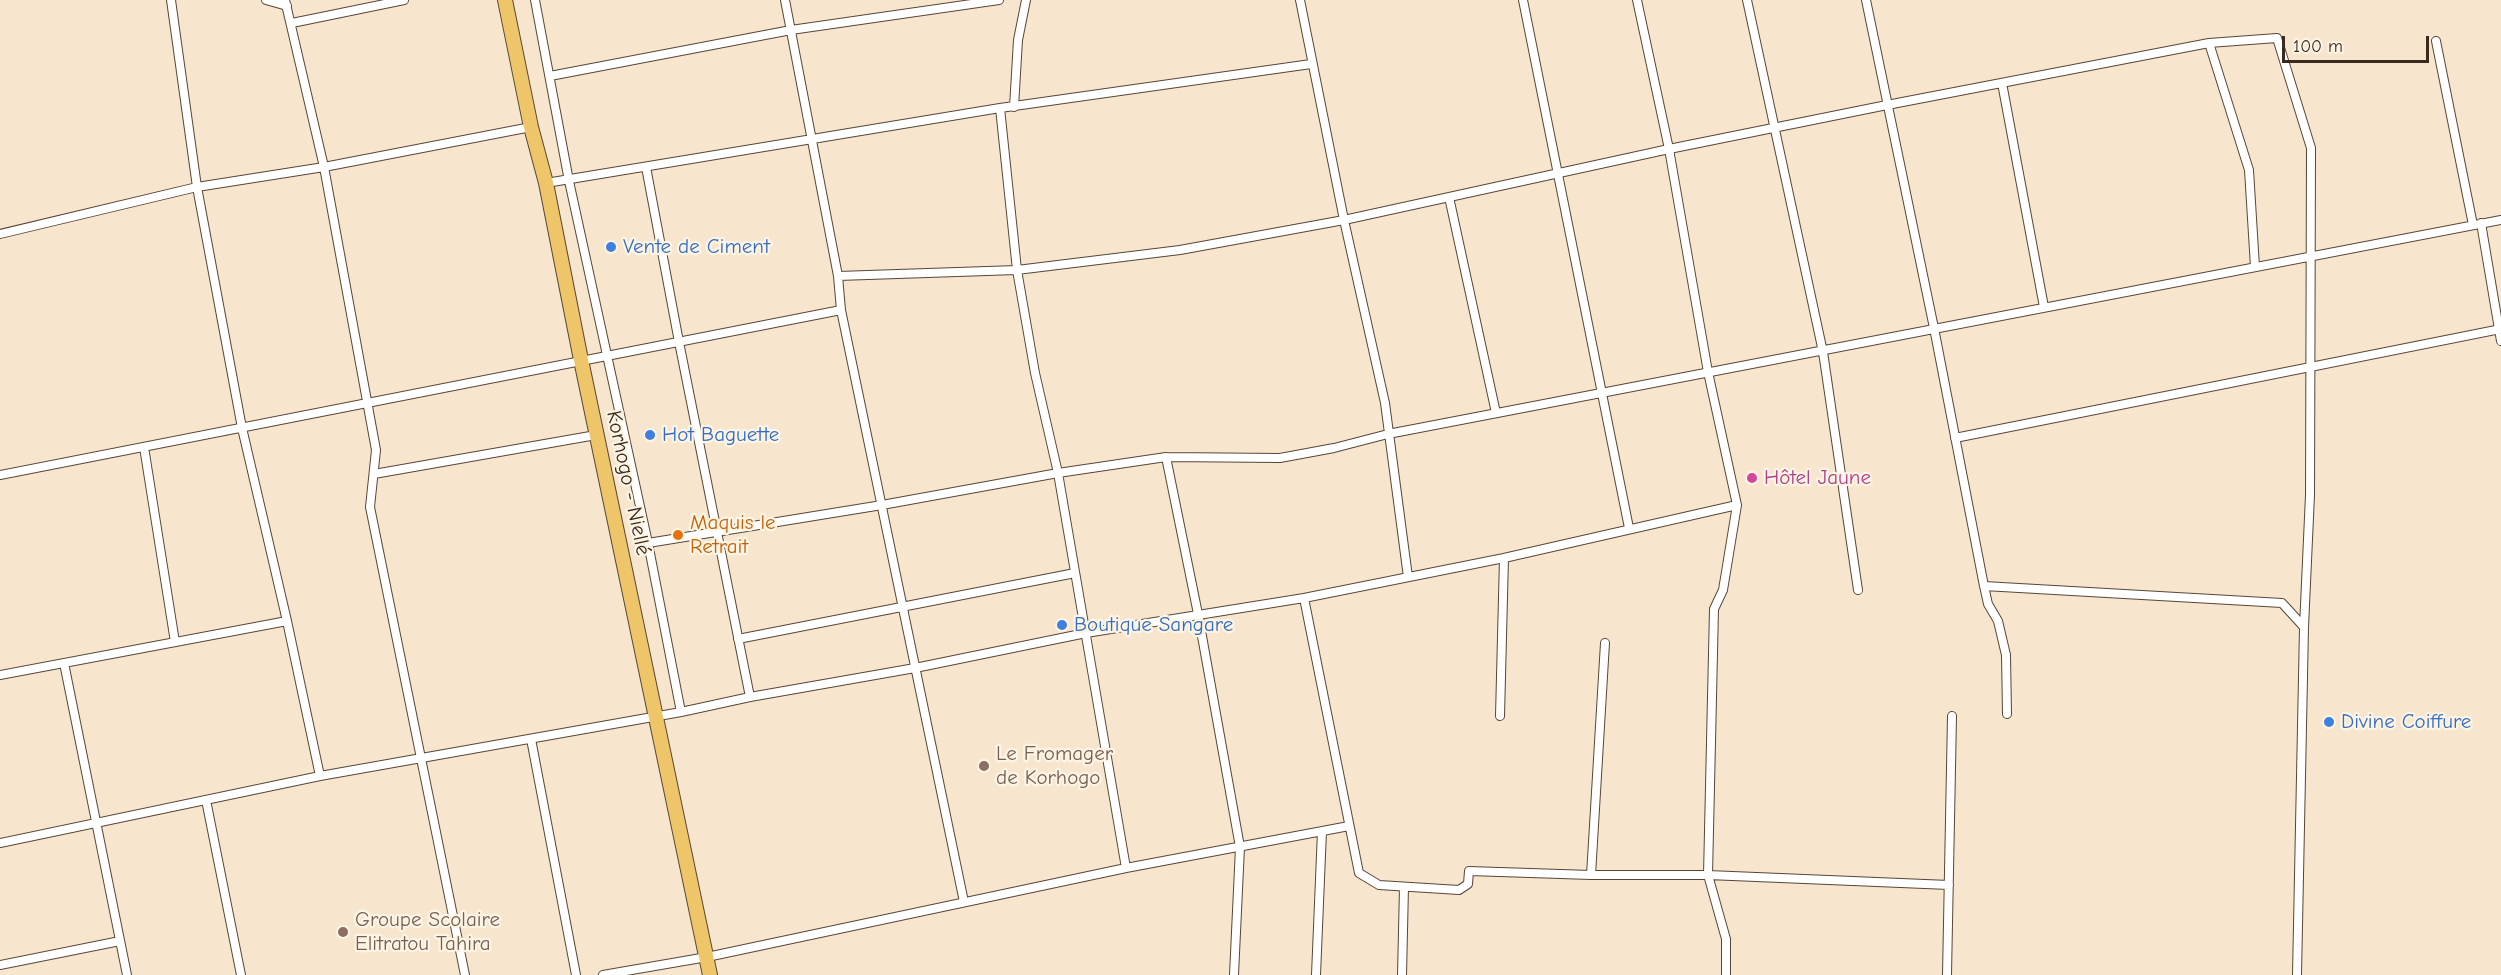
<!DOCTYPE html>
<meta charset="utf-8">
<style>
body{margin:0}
#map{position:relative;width:2501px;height:975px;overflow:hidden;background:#f7e6cd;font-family:"Comic Neue",sans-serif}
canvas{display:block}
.scale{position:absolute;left:2282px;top:36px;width:147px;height:27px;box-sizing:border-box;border:3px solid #3b2a1e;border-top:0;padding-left:8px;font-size:18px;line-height:21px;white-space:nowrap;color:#3b2a1e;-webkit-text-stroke:4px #fcf5e5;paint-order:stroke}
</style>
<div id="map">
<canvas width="2501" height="975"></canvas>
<div class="scale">100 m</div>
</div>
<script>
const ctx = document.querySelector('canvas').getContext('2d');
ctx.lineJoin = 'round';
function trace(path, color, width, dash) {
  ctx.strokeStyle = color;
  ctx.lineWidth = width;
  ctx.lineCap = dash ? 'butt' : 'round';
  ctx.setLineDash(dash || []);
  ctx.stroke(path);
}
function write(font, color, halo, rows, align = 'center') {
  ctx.font = font + ' "Comic Neue",sans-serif';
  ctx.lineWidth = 4.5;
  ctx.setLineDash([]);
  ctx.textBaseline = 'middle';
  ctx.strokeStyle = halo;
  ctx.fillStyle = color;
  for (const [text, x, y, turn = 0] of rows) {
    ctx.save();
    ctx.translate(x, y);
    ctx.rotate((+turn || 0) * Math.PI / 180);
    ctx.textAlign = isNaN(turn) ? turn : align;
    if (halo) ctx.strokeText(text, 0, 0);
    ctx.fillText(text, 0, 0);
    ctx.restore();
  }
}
const street = new Path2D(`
 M171,0L197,187L242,428L287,621L320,776
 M266,0L287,6
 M285,0L324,167L376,450L370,507L465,975
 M535,0L569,181L648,543L681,712
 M785,0L838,276L841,310L964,902
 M1300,0L1344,220L1385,403L1408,577
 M1523,0L1629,528
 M1637,0L1669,149L1708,372L1737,505L1723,590L1714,609L1708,875L1726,939V975
 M1747,0L1823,352L1858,590
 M1866,0L1934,328L1984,586L1988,604L1998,621L2006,655L2007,714
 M292,23L404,0
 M2436,41L2473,225
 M2209,43L2249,170L2255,267
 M550,76L791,30L999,0
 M2002,83L2044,307
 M1014,107L1018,40L1026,0
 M1000,108L1017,270L1035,373L1058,473L1126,868
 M646,167L679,342L750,697
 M546,183L1000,108L1311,64
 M1449,197L1496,413
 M2481,223L2501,341
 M0,234L197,187L324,167L531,127
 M838,276L1017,270L1180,250L1344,220L1669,149L1887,105L2209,43L2277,38L2311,148L2310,495L2304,627L2297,975
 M1955,438L2501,329
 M144,447L175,642
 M1166,457L1198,614L1240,847L1234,975
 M374,474L596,435
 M0,475L841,310
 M648,543L882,505L1058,473L1166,457L1280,458L1334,448L1388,434L2501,220
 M1984,586L2282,603L2304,627
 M1304,598L1359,873L1379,885L1459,890L1468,884L1469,871L1591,875H1708L1949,885
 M738,639L1075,573
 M64,663L127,975
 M0,675L287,621
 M1500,716L1504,558
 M531,739L576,975
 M206,800L241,975
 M0,843L320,776L681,712L750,697L915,668L1086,633L1304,598L1504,558L1737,505
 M1591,875L1605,643
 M0,965L120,941
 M603,975L707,957L1126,868L1349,826
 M1316,975L1322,831
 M1402,975L1404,887
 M1947,975L1952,716`);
const primary = new Path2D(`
 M505,0L531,127L546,183L581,360L710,975`);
const markers = [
 [611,247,6,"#3f7fe0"],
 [650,435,6,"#3f7fe0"],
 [1752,478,6,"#d1479c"],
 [678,535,6,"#e8710a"],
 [1062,625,6,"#3f7fe0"],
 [2329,722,6,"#3f7fe0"],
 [984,766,6,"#8d6e63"],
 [343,932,6,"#8d6e63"]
];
const shopNames = [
 ["Vente de Ciment",623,247],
 ["Hot Baguette",662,435],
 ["Boutique Sangare",1074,625],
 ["Divine Coiffure",2341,722]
];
const hotelNames = [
 ["Hôtel Jaune",1764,478]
];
const streetNames = [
 ["Korhogo - Niellé",628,483,78]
];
const foodNames = [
 ["Maquis le",690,523],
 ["Retrait",690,547]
];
const educationNames = [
 ["Le Fromager",996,754],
 ["de Korhogo",996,778],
 ["Groupe Scolaire",355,920],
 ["Elitratou Tahira",355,944]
];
trace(street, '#574638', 10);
trace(primary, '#574638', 16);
trace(street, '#fff', 8);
trace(primary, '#eec569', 14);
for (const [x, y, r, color] of markers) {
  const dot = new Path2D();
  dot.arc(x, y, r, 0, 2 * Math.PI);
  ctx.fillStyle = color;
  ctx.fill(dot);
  trace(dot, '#fcf5e5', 2);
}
write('21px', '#366cbe', '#fcf5e5', shopNames, 'left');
write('21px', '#b23c85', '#fcf5e5', hotelNames, 'left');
write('21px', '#3b2a1e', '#fcf5e5', streetNames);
write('21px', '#c56008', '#fcf5e5', foodNames, 'left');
write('21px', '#785e54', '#fcf5e5', educationNames, 'left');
</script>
